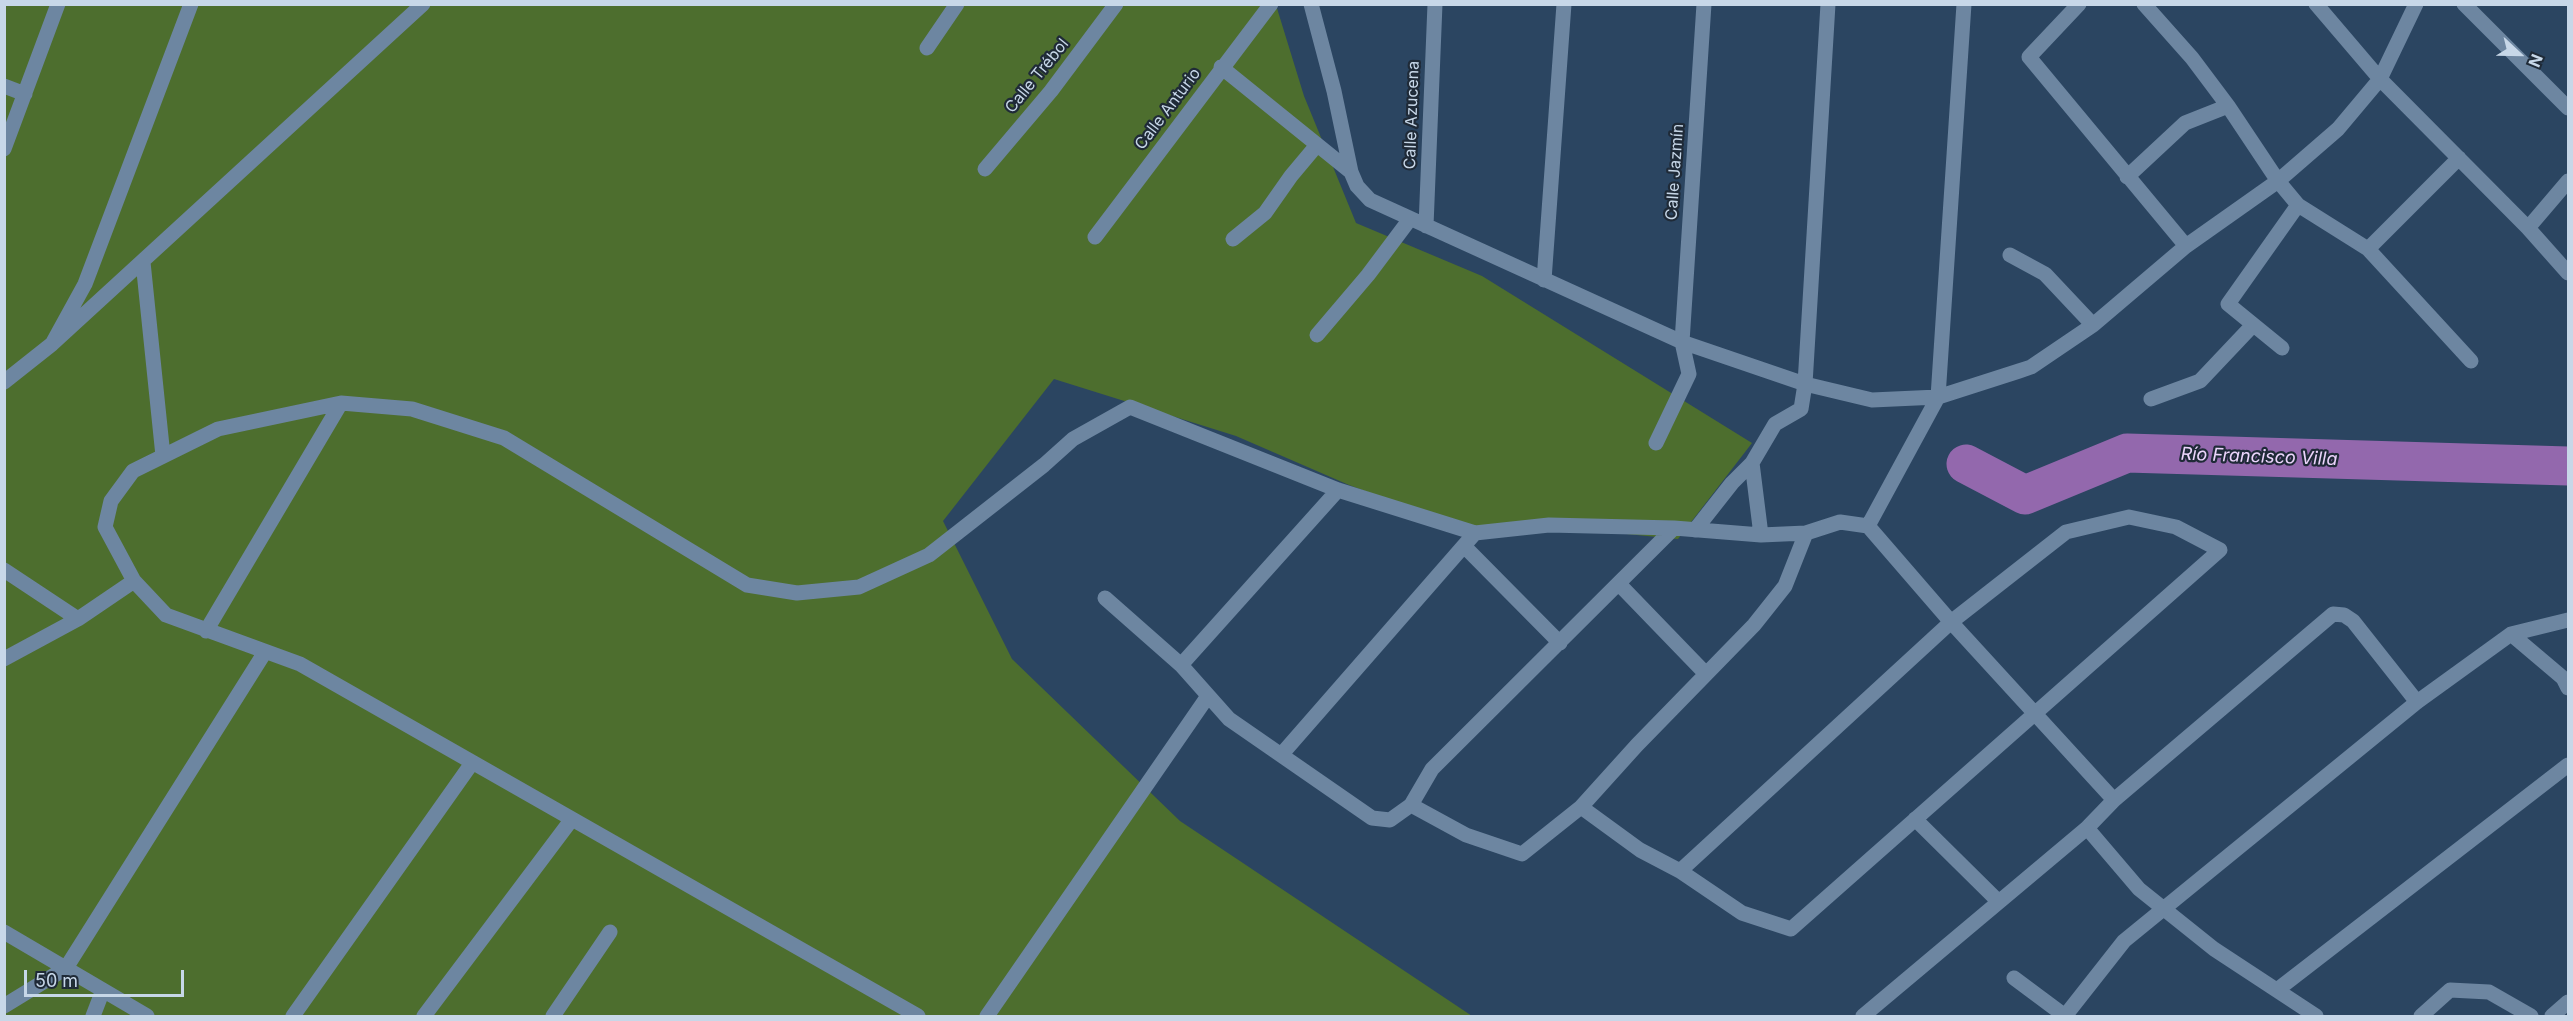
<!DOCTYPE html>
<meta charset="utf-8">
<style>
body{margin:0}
#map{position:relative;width:2573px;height:1021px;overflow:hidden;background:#2b4561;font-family:Inter,sans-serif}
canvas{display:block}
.frame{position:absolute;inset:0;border:6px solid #c7d7e8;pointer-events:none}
.north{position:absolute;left:2489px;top:24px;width:60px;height:60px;-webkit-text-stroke:4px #1f2a37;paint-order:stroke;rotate:112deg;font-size:16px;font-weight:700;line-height:24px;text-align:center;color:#c7d7e8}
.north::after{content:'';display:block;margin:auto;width:21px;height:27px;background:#c7d7e8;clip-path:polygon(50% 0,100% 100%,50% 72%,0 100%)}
.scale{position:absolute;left:24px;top:970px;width:160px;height:27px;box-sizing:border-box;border:3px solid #c7d7e8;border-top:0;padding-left:8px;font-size:18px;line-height:21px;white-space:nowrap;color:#c7d7e8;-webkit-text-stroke:4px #1f2a37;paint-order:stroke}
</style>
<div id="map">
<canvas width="2573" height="1021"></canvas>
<div class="frame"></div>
<div class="north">N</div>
<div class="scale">50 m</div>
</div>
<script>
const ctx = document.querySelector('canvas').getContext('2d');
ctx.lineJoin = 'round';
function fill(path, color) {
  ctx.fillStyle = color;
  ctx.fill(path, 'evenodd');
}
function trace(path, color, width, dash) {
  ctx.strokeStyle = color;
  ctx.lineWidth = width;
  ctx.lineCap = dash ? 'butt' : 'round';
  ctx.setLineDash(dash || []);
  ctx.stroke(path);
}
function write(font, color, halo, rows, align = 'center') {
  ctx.font = font + ' Inter,sans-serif';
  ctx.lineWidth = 4.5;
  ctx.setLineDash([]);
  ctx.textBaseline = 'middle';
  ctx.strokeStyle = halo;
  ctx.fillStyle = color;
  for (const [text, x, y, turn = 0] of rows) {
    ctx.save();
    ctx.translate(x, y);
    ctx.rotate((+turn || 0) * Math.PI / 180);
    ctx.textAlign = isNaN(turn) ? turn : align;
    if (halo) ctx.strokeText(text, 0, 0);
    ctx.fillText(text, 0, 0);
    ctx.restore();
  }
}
const green = new Path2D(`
 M5,5H1276L1304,96L1356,223L1482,276L1752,443L1678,539L1554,527L1469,530L1349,485L1236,436L1054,379L943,521L1012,659L1180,821L1472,1016H5Z`);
const river = new Path2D(`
 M1966,464L2025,495L2127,453L2568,466`);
const minor = new Path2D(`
 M1311,4L1334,91L1351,172L1357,186L1370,200L1682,342L1805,384L1872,400L1938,397L2019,371L2031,367L2093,325L2186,246L2278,181L2338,129L2380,79L2416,4
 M2079,4L2029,57L2186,246
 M2144,4L2192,58L2228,106L2278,181L2298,205L2368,249L2471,361
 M2316,4L2380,79L2528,228L2568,273
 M2464,4L2568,108
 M927,48L957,4
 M1221,67L1351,172
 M4,86L25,94
 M4,149L58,4
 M985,169L1051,91L1116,4
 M2127,177L2185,123L2228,106
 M1426,226L1435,4
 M2528,228L2568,181
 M1095,237L1271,4
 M1233,239L1265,213L1291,176L1317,145
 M2368,249L2459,158
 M2010,255L2045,274L2093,325
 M143,262L163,456
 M1544,280L1564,4
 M1317,335L1368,275L1410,219
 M52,344L423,4
 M2282,348L2228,304L2298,205
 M4,382L52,344L85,284L191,4
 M2151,399L2200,381L2253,325
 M1656,443L1689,374L1682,342L1704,4
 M1752,463L1761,535
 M1868,526L1938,397L1964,4
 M1695,530L1732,483L1752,463L1775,424L1801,409L1805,384L1828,4
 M1464,546L1560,643
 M4,570L78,619
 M1619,584L1706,674
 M1105,598L1181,665L1229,719L1372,818L1390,820L1411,805L1432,769L1674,528
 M206,631L341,403
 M2511,634L2563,678L2568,688
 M4,659L78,619L134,581
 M1181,665L1338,490
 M1281,755L1475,533
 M1411,805L1466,835L1522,854L1581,807L1637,745L1754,625L1785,586L1806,533
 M1581,807L1640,850L1680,871L1742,913L1791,929L2220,550L2176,527L2129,517L2066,532L1951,622L1680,871
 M1915,819L1999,902
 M2087,828L2139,889L2214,949L2316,1016
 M4,932L147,1016
 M2014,978L2065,1016
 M2277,990L2568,765
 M4,1006L66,968L265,652
 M93,1016L103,990
 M293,1016L472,763
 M424,1016L572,819
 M553,1016L610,932
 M918,1016L300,664L166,615L134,581L105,527L111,501L133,471L218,429L341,403L412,409L504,438L747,585L797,593L859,587L929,555L1044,465L1073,439L1130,407L1338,490L1475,533L1549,525L1674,528L1761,535L1806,533L1840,522L1868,526L1951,622L2114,800
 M987,1016L1208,696
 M1863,1016L2087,828L2114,800L2333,614L2344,615L2353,621L2417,702
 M2065,1016L2124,941L2417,702L2511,634L2568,620
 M2421,1016L2450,990L2489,992L2531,1016
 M2552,1016L2568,1002`);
const streetNames = [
 ["Calle Trébol",1037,76,-51],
 ["Calle Anturio",1168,109,-53],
 ["Calle Azucena",1412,115,-88],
 ["Calle Jazmín",1675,172,-86]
];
const waterNames = [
 ["Río Francisco Villa",2259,457,2]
];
fill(green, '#4d6e2e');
trace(river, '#9368ad', 39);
trace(minor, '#6d86a1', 15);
write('16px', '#c7d7e8', '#1f2a37', streetNames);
write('italic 18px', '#ecd5fc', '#1f2a37', waterNames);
</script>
